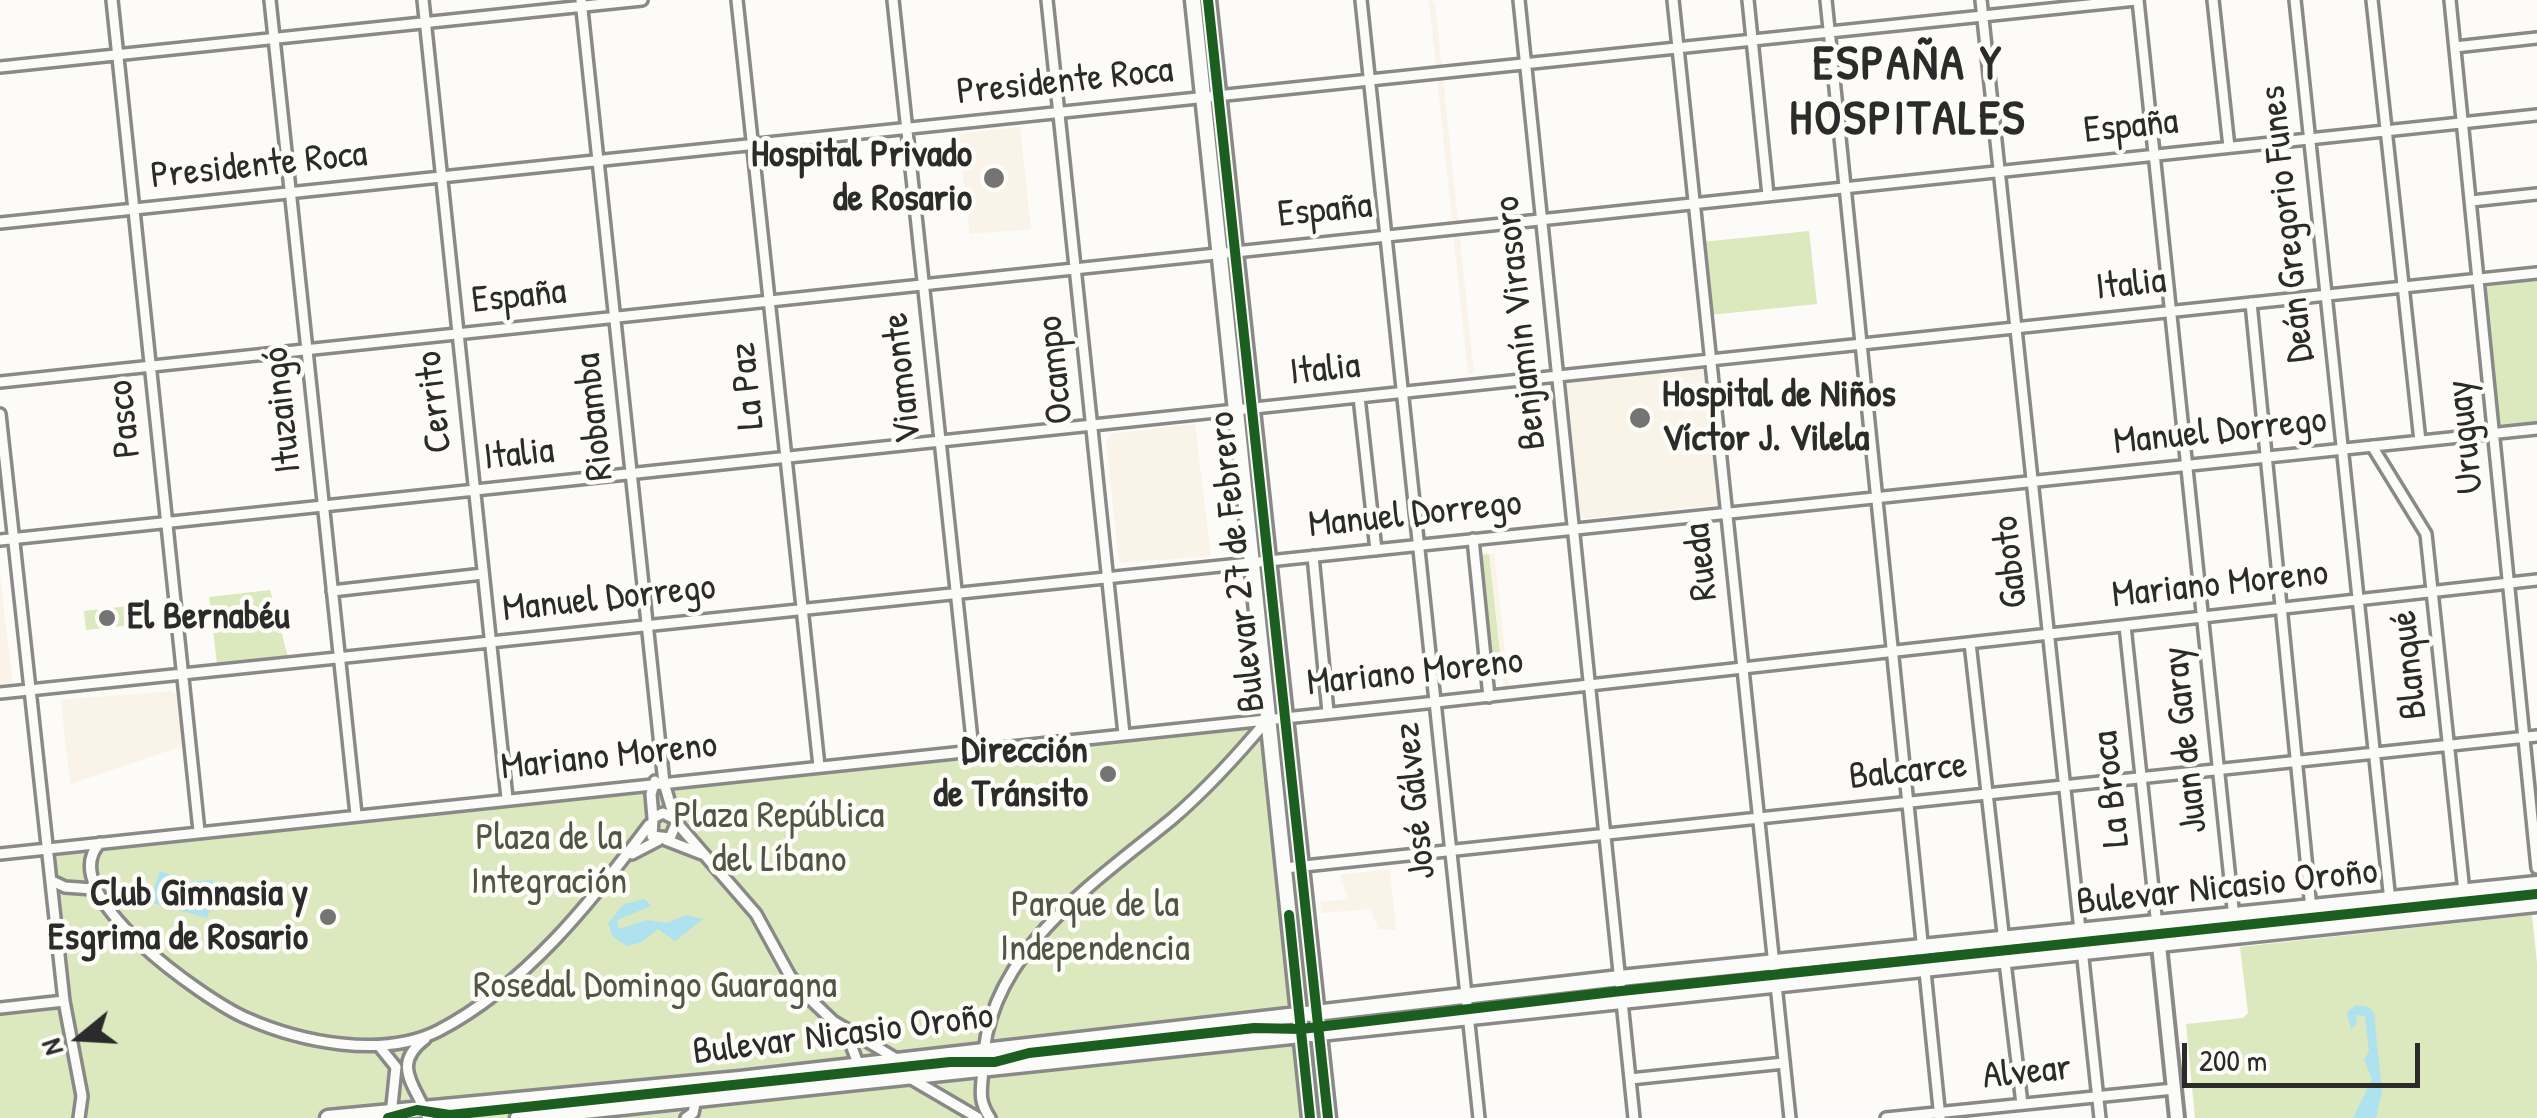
<!DOCTYPE html>
<meta charset="utf-8">
<style>
body{margin:0}
#map{position:relative;width:2537px;height:1118px;overflow:hidden;background:#fcfbf8;font-family:"Patrick Hand",sans-serif}
canvas{display:block}
.north{position:absolute;left:30px;top:988px;width:100px;height:100px;-webkit-text-stroke:8px #fdfcf7;paint-order:stroke;rotate:252deg;font-size:28px;font-weight:700;line-height:40px;text-align:center;color:#2b2b2b}
.north::after{content:'';display:block;margin:auto;width:35px;height:45px;background:#2b2b2b;clip-path:polygon(50% 0,100% 100%,50% 72%,0 100%)}
.scale{position:absolute;left:2182px;top:1043px;width:238px;height:45px;box-sizing:border-box;border:5px solid #2b2b2b;border-top:0;padding-left:12px;font-size:30px;line-height:35px;white-space:nowrap;color:#2b2b2b;-webkit-text-stroke:8px #fdfcf7;paint-order:stroke}
</style>
<div id="map">
<canvas width="2537" height="1118"></canvas>
<div class="north">N</div>
<div class="scale">200 m</div>
</div>
<script>
const ctx = document.querySelector('canvas').getContext('2d');
ctx.lineJoin = 'round';
function fill(path, color) {
  ctx.fillStyle = color;
  ctx.fill(path, 'evenodd');
}
function trace(path, color, width, dash) {
  ctx.strokeStyle = color;
  ctx.lineWidth = width;
  ctx.lineCap = dash ? 'butt' : 'round';
  ctx.setLineDash(dash || []);
  ctx.stroke(path);
}
function write(font, color, halo, rows, align = 'center') {
  ctx.font = font + ' "Patrick Hand",sans-serif';
  ctx.lineWidth = 9;
  ctx.setLineDash([]);
  ctx.textBaseline = 'middle';
  ctx.strokeStyle = halo;
  ctx.fillStyle = color;
  for (const [text, x, y, turn = 0] of rows) {
    ctx.save();
    ctx.translate(x, y);
    ctx.rotate((+turn || 0) * Math.PI / 180);
    ctx.textAlign = isNaN(turn) ? turn : align;
    if (halo) ctx.strokeText(text, 0, 0);
    ctx.fillText(text, 0, 0);
    ctx.restore();
  }
}
const built = new Path2D(`
 M1429,0L1435,2L1474,373L1468,374Z
 M1020,127L1031,229L970,234L958,134Z
 M1705,369L1718,505L1580,519L1567,382Z
 M1195,424L1211,556L1119,563L1106,441L1111,434Z
 M1494,553L1509,686L1504,687L1489,554Z
 M0,574L14,697L0,696Z
 M172,691L177,695L183,746L70,784L61,700Z
 M1390,869L1396,930L1378,929L1371,909L1321,913L1320,902L1348,899L1340,875Z`);
const green = new Path2D(`
 M1809,231L1817,304L1710,315L1702,242Z
 M2537,273V429L2497,433L2479,279Z
 M1489,554L1500,653L1489,654L1478,555Z
 M270,590L288,657L217,664L209,597Z
 M129,606L131,625L86,630L84,611Z
 M1270,717L1310,1118H0V1008L64,1000L49,847Z
 M2537,884V904L1319,1033L1318,1015Z
 M2532,915L2537,963V1118H2195L2186,1024L2243,1018L2248,1013L2240,947Z`);
const water = new Path2D(`
 M160,871L189,882L213,880L216,895L207,918L149,902Z
 M645,899L651,906L617,920L619,929L647,920L667,923L686,915L703,919L675,941L658,929L642,942L627,946L613,937L608,923L624,904Z
 M2356,1005L2369,1007L2374,1013L2382,1091L2376,1118H2353L2372,1079L2364,1060L2369,1051L2365,1016L2356,1015L2357,1023L2351,1030L2347,1012Z`);
const street = new Path2D(`
 M112,0L199,831
 M270,0L356,814
 M423,0L507,798
 M581,0L664,783L676,824L670,838L652,836L653,818L663,813L673,818
 M737,0L819,766
 M893,0L973,749
 M1047,0L1124,734
 M1361,0L1479,1118
 M1519,0L1634,1118
 M1673,0L1790,1118
 M1748,0L1768,195
 M1826,0L1940,1118
 M1981,0L2100,1118
 M2138,0L2236,937
 M2213,0L2229,147
 M2295,0L2392,920
 M2372,0L2420,441
 M2450,0L2537,868
 M2455,47L2537,38
 M0,67L642,0
 M2471,201L2537,194
 M0,223L2136,0
 M2251,303L2311,909
 M0,382L2537,115
 M1359,397L1376,550
 M0,414L64,1001L82,1096L79,1118
 M2372,446L2426,534L2464,892
 M1473,539L1489,697
 M0,540L2537,273
 M1313,556L1328,712
 M332,591L483,574
 M2125,626L2157,926
 M1970,643L2004,942
 M0,693L2537,429
 M653,818L651,794L655,781
 M676,822L756,914L790,976L810,999L833,1021L895,1058
 M666,840L702,854
 M100,843C51,893 205,1000 246,1018C300,1042 382,1059 438,1031C525,986 592,901 649,825
 M0,854L1436,702L2537,580
 M632,854L659,840
 M1285,868L2537,736
 M52,881L65,887L93,889
 M2005,962L2022,1104
 M0,1008L64,1001
 M845,1029L865,1082
 M425,1039C389,1066 418,1088 428,1118
 M379,1046L396,1067L391,1115
 M910,1078L978,1118
 M1630,1079L1784,1063
 M686,1118L693,1113L696,1099
 M990,1118C977,1099 982,1089 983,1067C985,954 1094,883 1172,819C1207,789 1238,755 1268,719
 M1886,1118L2174,1089`);
const secondary = new Path2D(`
 M2157,926L2177,1118`);
const primary = new Path2D(`
 M1193,0L1310,1118
 M1208,0L1328,1118
 M328,1118L740,1079L1620,978L2537,884
 M518,1118L2537,904`);
const cycleway = new Path2D(`
 M1208,0L1328,1118
 M1289,915L1310,1118
 M388,1118L417,1110L450,1115L950,1062H995L1029,1053L1254,1028L1301,1029L1621,991L2537,894`);
const markers = [
 [994,178,12,"#747473"],
 [1640,418,12,"#747473"],
 [107,618,10,"#747473"],
 [1108,774,10,"#747473"],
 [328,917,10,"#747473"]
];
const streetNames = [
 ["Presidente Roca",1065,82,-6],
 ["España",2131,127,-6],
 ["Presidente Roca",259,166,-6],
 ["España",1325,211,-6],
 ["Deán Gregorio Funes",2288,224,-96],
 ["Italia",2131,285,-6],
 ["España",519,297,-6],
 ["Benjamín Virasoro",1521,323,-96],
 ["Ocampo",1056,370,-96],
 ["Italia",1325,370,-6],
 ["Viamonte",903,378,-96],
 ["La Paz",748,386,-96],
 ["Cerrito",435,402,-96],
 ["Ituzaingó",283,410,-96],
 ["Riobamba",595,417,-96],
 ["Pasco",125,419,-96],
 ["Manuel Dorrego",2220,432,-6],
 ["Uruguay",2466,437,-96],
 ["Italia",519,455,-6],
 ["Manuel Dorrego",1415,515,-6],
 ["Bulevar 27 de Febrero",1238,562,-96],
 ["Rueda",1702,562,-96],
 ["Gaboto",2011,562,-96],
 ["Mariano Moreno",2220,585,-6],
 ["Manuel Dorrego",609,599,-6],
 ["Blanqué",2410,665,-96],
 ["Mariano Moreno",1415,673,-6],
 ["Juan de Garay",2186,740,-96],
 ["Mariano Moreno",609,757,-6],
 ["Balcarce",1908,772,-6],
 ["La Broca",2112,789,-96],
 ["José Gálvez",1416,801,-96],
 ["Bulevar Nicasio Oroño",2227,888,-6],
 ["Bulevar Nicasio Oroño",843,1035,-7],
 ["Alvear",2027,1073,-6]
];
const poiNames = [
 ["Hospital Privado",972,156],
 ["de Rosario",972,200],
 ["Hospital de Niños",1662,396,"left"],
 ["Víctor J. Vilela",1662,440,"left"],
 ["El Bernabéu",127,618,"left"],
 ["Dirección",1088,752],
 ["de Tránsito",1088,796],
 ["Club Gimnasia y",308,895],
 ["Esgrima de Rosario",308,939]
];
const parkNames = [
 ["Plaza República",779,817],
 ["del Líbano",779,861],
 ["Plaza de la",549,839],
 ["Integración",549,883],
 ["Parque de la",1095,906],
 ["Independencia",1095,950],
 ["Rosedal Domingo Guaragna",655,987]
];
const districtNames = [
 ["ESPAÑA Y",1908,66],
 ["HOSPITALES",1908,121]
];
fill(built, '#f9f3e8');
fill(green, '#dce8be');
fill(water, '#ade2ee');
trace(street, '#898987', 16);
trace(secondary, '#898987', 20);
trace(primary, '#898987', 21);
trace(street, '#fbfbf9', 9);
trace(secondary, '#fbfbf9', 12);
trace(primary, '#fbfbf9', 14);
trace(cycleway, '#1b5e20', 10);
for (const [x, y, r, color] of markers) {
  const dot = new Path2D();
  dot.arc(x, y, r, 0, 2 * Math.PI);
  ctx.fillStyle = color;
  ctx.fill(dot);
  trace(dot, '#fdfcf7', 4);
}
write('38px', '#2b2b2b', '#fdfcf7', streetNames);
write('bold 38px', '#2b2b2b', '#fdfcf7', poiNames, 'right');
write('38px', '#505644', '#fdfcf7', parkNames);
ctx.letterSpacing = '2.5px';
write('bold 48px', '#2b2b2b', '#fdfcf7', districtNames);
ctx.letterSpacing = '0px';
</script>
